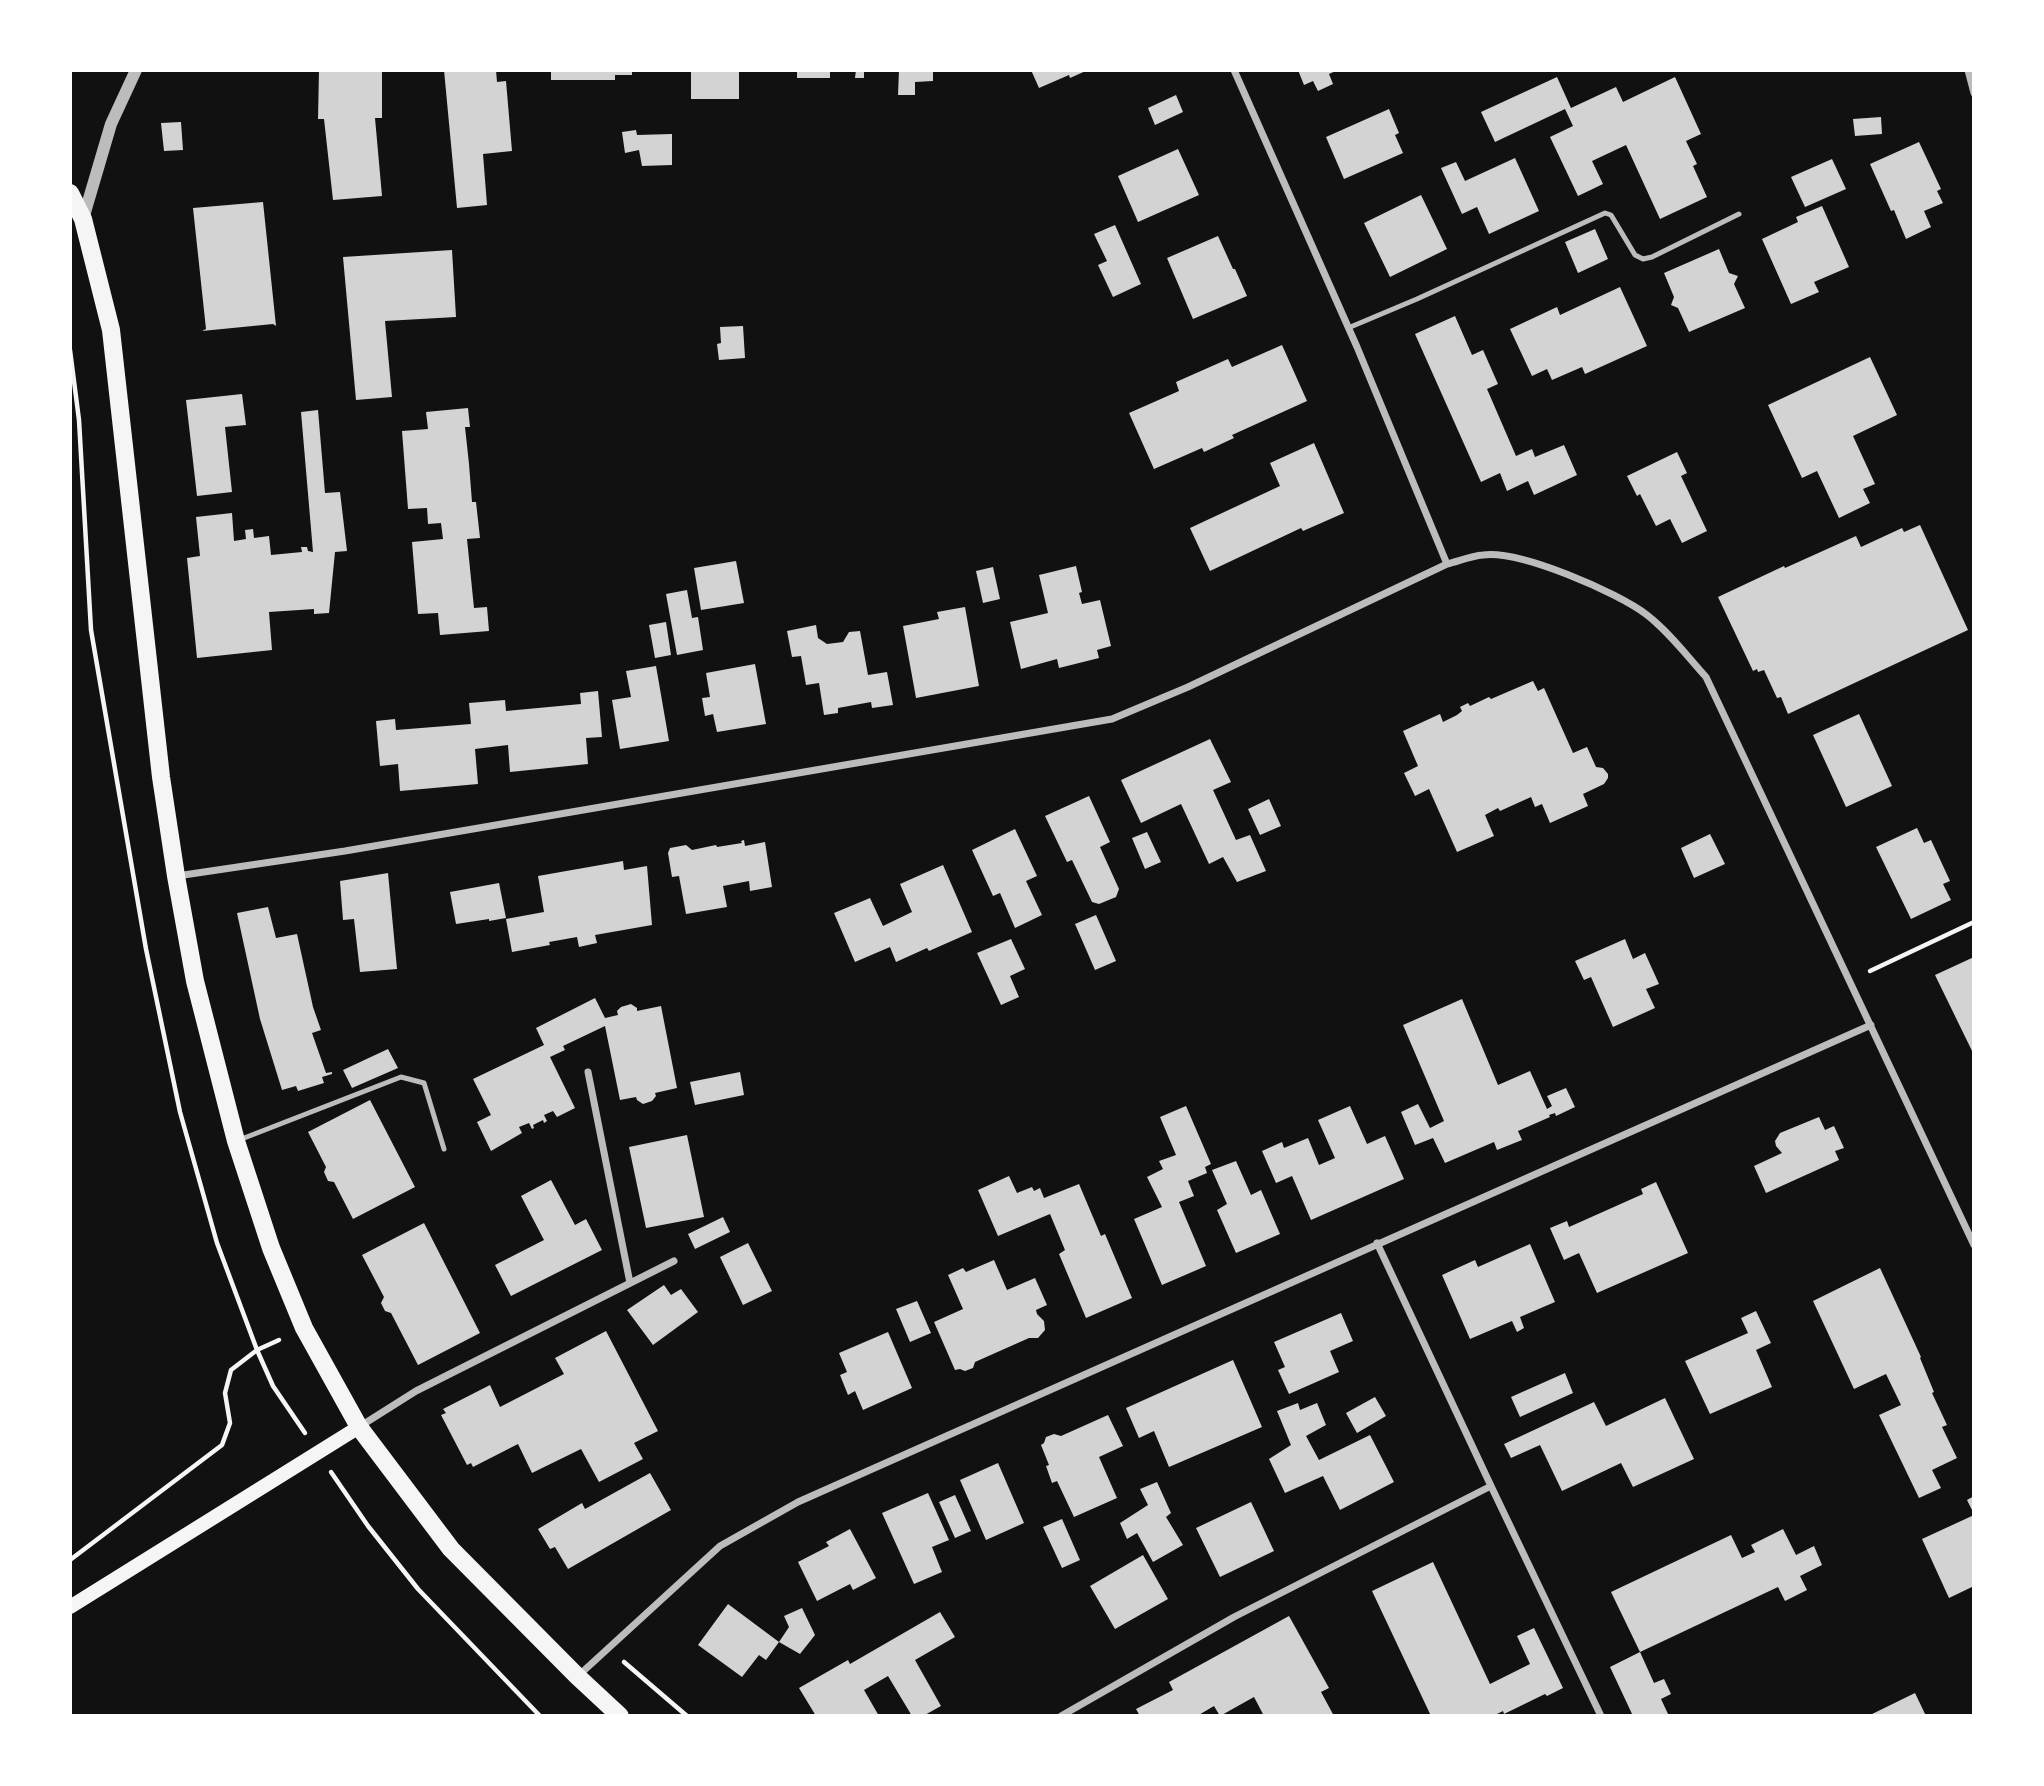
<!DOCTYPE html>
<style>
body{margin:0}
#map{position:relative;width:2044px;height:1786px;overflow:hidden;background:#111;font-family:"Public Sans",sans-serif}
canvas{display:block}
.frame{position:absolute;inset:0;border:72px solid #fff;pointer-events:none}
</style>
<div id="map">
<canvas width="2044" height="1786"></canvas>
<div class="frame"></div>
</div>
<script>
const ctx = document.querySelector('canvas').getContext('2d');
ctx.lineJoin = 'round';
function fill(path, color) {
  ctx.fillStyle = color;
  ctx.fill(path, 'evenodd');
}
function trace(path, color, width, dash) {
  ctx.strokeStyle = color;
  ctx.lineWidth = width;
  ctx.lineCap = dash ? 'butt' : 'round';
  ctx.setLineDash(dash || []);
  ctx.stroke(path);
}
const building = new Path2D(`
 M319,70H382V118H375L382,196L333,200L324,119H318Z
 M444,70H496L497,82L506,81L512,151L483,154L487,205L457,208Z
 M551,70H632V75H615V80H551Z
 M691,70H739V99H691Z
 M797,70H830V78H797Z
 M856,70H864V78H855Z
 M899,70H933V81L915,82V95H898Z
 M1031,70H1088L1070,78L1069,75L1039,88Z
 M1298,70H1338L1329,74L1333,84L1318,91L1313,81L1304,85Z
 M1557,77L1571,108L1616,87L1623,102L1675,77L1701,134L1686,141L1697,164L1693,166L1707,197L1660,219L1626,145L1592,161L1603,184L1578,196L1550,137L1573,126L1565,109L1495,142L1481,112Z
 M1176,95L1183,112L1155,125L1148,108Z
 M1389,109L1399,133L1395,135L1403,153L1344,179L1326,137Z
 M1881,117L1882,134L1855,136L1853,119Z
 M181,122L183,150L164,151L161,123Z
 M636,130L637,135L672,134V165L642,166L639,150L625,153L622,132Z
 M1919,142L1941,189L1937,191L1943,203L1924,211L1931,227L1906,239L1894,210L1891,211L1870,164Z
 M1178,149L1199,195L1138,222L1118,176Z
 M1515,158L1539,211L1489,234L1477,207L1462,214L1441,168L1456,162L1465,181Z
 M1832,159L1846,189L1805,207L1791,177Z
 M1421,195L1447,249L1390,277L1364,223Z
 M263,202L276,326L273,324L202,331L206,329L193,208Z
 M1822,206L1849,267L1814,282L1819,292L1791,304L1762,239L1798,222L1796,217Z
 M1115,225L1141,284L1113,297L1098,265L1107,261L1094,234Z
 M1595,229L1608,259L1578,273L1565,242Z
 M1218,236L1233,269H1235L1247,296L1193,319L1167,258Z
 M1719,249L1729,273L1738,276L1734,284L1745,308L1689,332L1678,308L1671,305L1674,297L1664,273Z
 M452,250L456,317L385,321L392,397L356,400L343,257Z
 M1620,287L1647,346L1585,374L1582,367L1552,380L1547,369L1532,376L1510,329L1557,307L1560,315Z
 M1455,316L1472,355L1483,350L1498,384L1487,389L1516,456L1532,449L1535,457L1564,445L1577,475L1534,495L1528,481L1507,491L1500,473L1481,482L1415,334Z
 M743,326L745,358L719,360L717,344L721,343L720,327Z
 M1282,345L1307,401L1232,435L1234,438L1204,452L1202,448L1154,469L1129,413L1179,391L1176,382L1228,359L1232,367Z
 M1870,357L1897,415L1853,436L1875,484L1863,489L1870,503L1839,518L1817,471L1802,478L1768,405Z
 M242,394L246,425L225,427L232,492L197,496L186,400Z
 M468,408L470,427H465L469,464L472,502H476L480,538L467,539L474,608L487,607L489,631L440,635L438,613L418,614L412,542L443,539L441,523L428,524L427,508L408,509L402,431L428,429L426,412Z
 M318,410L325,493L340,492L347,551L335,552L329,613L314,614V609L269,612L272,650L197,658L187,558L200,556L196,517L232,513L234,541L246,539L245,530L253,529L254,538L269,536L271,555L302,552L301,547H307L308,551L313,552L301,412Z
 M1314,443L1344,513L1303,531L1301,528L1210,571L1190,528L1280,486L1270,463Z
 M1677,452L1687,473L1681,476L1707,531L1682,543L1670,519L1656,526L1640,494L1637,496L1627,476Z
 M1920,525L1968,630L1788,714L1781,697L1777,698L1764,670L1758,672L1757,669L1753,671L1718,597L1784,566L1785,568L1856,536L1861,547L1902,528L1904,532Z
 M736,561L744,603L701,610L694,568Z
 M1076,566L1082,592L1079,593L1082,604L1100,600L1111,646L1097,650L1099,658L1059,668L1057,659L1021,669L1010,622L1048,613L1039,575Z
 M993,567L1000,599L983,603L976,571Z
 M687,590L692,618L698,617L703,650L677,655L666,594Z
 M965,607L979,686L916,698L903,626L939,619L937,612Z
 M666,622L671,655L655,658L649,625Z
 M816,625L818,638L827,644L843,642L849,632L860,631L868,675L887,672L893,705L872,708L871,702L838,708V713L824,715L819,683L806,685L801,656L792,657L787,631Z
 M755,664L766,724L717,732L713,714L705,716L702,698L710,697L706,673Z
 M656,666L669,741L620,749L612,700L631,697L626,671Z
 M1533,681L1538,691L1544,688L1573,753L1587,747L1596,767L1603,768L1608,774V778L1604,784L1583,794L1588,806L1550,823L1542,804L1535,807L1531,797L1500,811L1498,808L1485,815L1494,836L1457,852L1429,789L1415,796L1404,773L1418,766L1403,731L1440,714L1443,722L1457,715L1462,711L1460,707L1468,703L1470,706L1489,697L1491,699Z
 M598,691L602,737L586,738L588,764L510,772L508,745L475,749L478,784L400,791L398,764L380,766L376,721L395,719L396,730L471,724L469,703L505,700L506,711L581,704L580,693Z
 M1859,714L1892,786L1846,807L1813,735Z
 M1210,739L1231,782L1213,790L1236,840L1250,835L1266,871L1237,882L1223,857L1209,864L1181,804L1141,823L1121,780Z
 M1089,796L1110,842L1100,847L1119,889L1116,897L1099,904L1092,902L1072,860L1067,862L1045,816Z
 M1269,799L1281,826L1260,835L1248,809Z
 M1917,828L1924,843L1931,840L1950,881L1943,884L1951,900L1911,919L1876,847Z
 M1015,829L1037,876L1026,881L1042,915L1015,928L1000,893L993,896L972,850Z
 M1147,832L1161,862L1145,869L1132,838Z
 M1710,834L1725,864L1694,878L1681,848Z
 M744,840L745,846L765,842L772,887L750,891L749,881L723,886L727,907L686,914L679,876L672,877L668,853L670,848L686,845L692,850L716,845L717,847L742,843L741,841Z
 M623,861L624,870L647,866L652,925L595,935L597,943L579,947L577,937L549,942L550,945L512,952L506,919L544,912L538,876Z
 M943,865L972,932L929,951L927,948L896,962L890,947L855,962L834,913L870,898L883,926L912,912L900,884Z
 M388,873L397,969L360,972L354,919L343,920L340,881Z
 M499,883L506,918L489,921V919L456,924L450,892Z
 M268,907L276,938L297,934L313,1007L321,1030L312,1033L326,1073L332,1072V1074L322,1077L324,1083L298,1091L296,1086L282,1090L260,1019L237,913Z
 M1096,915L1116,961L1095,970L1075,924Z
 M1011,939L1025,969L1010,976L1019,997L1001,1005L977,953Z
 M1625,939L1633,959L1645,953L1659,984L1646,989L1655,1008L1613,1027L1591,977L1584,980L1575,961Z
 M1974,957V1055L1935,975Z
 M595,998L605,1018L618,1015L617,1011L621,1007L631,1004L637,1008V1011L661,1006L677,1088L655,1093L656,1096L652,1101L643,1104L637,1100L636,1097L620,1100L605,1026L563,1046L565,1050L550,1057L575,1108L557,1117L553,1111L544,1115L547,1121L544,1123L543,1120L533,1125L534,1128L532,1129L529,1123L519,1127L522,1133L491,1151L477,1122L491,1115L473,1079L544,1045L536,1028Z
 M1462,999L1498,1085L1530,1071L1547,1109L1552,1106L1547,1096L1566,1088L1575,1107L1556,1116L1555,1113L1549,1115L1550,1117L1518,1131L1522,1140L1497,1150L1494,1142L1445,1163L1433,1138L1415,1145L1401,1112L1418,1104L1430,1128L1444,1121L1403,1025Z
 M388,1049L398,1068L352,1088L343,1070Z
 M740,1072L744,1095L695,1105L690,1082Z
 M370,1100L415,1187L353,1219L334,1182L328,1181L324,1172L326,1167L308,1132Z
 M1186,1106L1211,1164L1205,1167L1207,1173L1188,1181L1194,1196L1179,1202L1206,1266L1162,1285L1134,1219L1162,1207L1147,1177L1163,1169L1159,1161L1176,1155L1160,1117Z
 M1350,1106L1367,1144L1385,1136L1404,1179L1311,1220L1292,1176L1276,1183L1262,1151L1282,1142L1284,1148L1308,1138L1319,1165L1335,1158L1318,1120Z
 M1819,1117L1825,1130L1834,1126L1844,1148L1835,1151L1839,1160L1766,1193L1754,1166L1782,1153L1776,1146L1775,1141L1780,1133Z
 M687,1135L704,1217L646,1228L629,1147Z
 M1236,1161L1251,1195L1261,1190L1280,1234L1236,1253L1217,1210L1227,1204L1212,1170Z
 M1009,1176L1017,1193L1032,1187L1034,1191L1040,1188L1044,1198L1079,1184L1101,1236L1105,1234L1132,1298L1086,1318L1059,1254L1065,1250L1050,1214L998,1236L978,1190Z
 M551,1180L575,1225L586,1219L602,1250L511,1296L495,1265L544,1240L521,1196Z
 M1656,1182L1688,1253L1597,1293L1579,1253L1564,1260L1550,1228L1567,1221L1569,1227L1643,1194L1641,1189Z
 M723,1217L730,1232L695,1249L688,1234Z
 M424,1223L480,1333L418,1365L391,1313L385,1311L381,1303L384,1297L362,1255Z
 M748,1243L772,1291L743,1305L720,1257Z
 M1530,1244L1555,1302L1520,1317L1524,1328L1517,1332L1512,1321L1470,1339L1442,1275L1475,1260L1478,1267Z
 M994,1260L1007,1290L1035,1278L1047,1305L1036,1310L1037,1314L1044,1321L1045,1330L1038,1338H1029L975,1362L973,1368L965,1371L960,1369L955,1370L934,1322L963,1309L948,1275L963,1268L966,1272Z
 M1880,1268L1921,1357L1920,1358L1934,1392L1932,1393L1947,1425L1942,1427L1957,1458L1932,1470L1941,1488L1919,1498L1879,1415L1901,1405L1886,1374L1854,1389L1813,1301Z
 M664,1285L671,1295L681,1289L698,1312L653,1345L627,1310Z
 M917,1301L931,1333L910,1342L896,1309Z
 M1756,1311L1771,1343L1756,1350L1772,1387L1710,1414L1685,1361L1748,1333L1741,1318Z
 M1341,1313L1353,1341L1330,1351L1339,1372L1289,1394L1278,1370L1285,1367L1274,1342Z
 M606,1331L658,1431L634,1443L643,1459L599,1482L581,1449L532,1473L518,1444L473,1467L471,1463L467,1465L441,1415L446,1413L443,1409L490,1385L500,1407L564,1374L555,1358Z
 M888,1332L912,1388L863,1410L855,1391L848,1395L840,1375L847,1372L839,1353Z
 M1233,1360L1262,1427L1169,1467L1154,1431L1139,1438L1126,1408Z
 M1565,1373L1573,1393L1520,1417L1511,1397Z
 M1375,1397L1386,1416L1357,1433L1346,1413Z
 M1665,1398L1694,1459L1633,1487L1621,1463L1562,1491L1540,1445L1511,1458L1504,1444L1594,1402L1606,1426Z
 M1298,1403L1300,1410L1317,1403L1326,1425L1306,1436L1319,1460L1370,1435L1394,1482L1340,1510L1323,1476L1285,1493L1269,1459L1291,1445L1277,1411Z
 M1108,1415L1123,1446L1099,1457L1117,1498L1074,1517L1057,1481L1052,1483L1046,1466L1049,1465L1041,1445L1044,1443L1046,1437L1054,1434L1061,1436Z
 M998,1463L1024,1523L986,1540L960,1480Z
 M650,1473L671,1510L568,1569L555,1547L550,1549L538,1529L582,1503L585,1509Z
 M1157,1482L1171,1513L1166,1517L1183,1545L1153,1562L1137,1533L1127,1539L1120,1523L1148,1505L1140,1489Z
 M928,1493L949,1540L932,1547L942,1572L914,1584L882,1513Z
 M955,1495L971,1531L955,1538L939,1502Z
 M1974,1496V1514L1967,1500Z
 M1251,1502L1274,1551L1220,1577L1196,1528Z
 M1974,1515V1586L1949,1598L1922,1539Z
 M1062,1519L1080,1560L1062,1568L1043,1527Z
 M850,1529L876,1578L853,1590L850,1584L817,1601L798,1562L829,1546L826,1542Z
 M1783,1529L1796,1555L1814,1546L1822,1565L1800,1576L1807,1590L1785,1601L1778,1587L1640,1652L1611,1592L1731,1535L1742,1558L1755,1552L1751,1545Z
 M1143,1555L1168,1599L1115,1629L1090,1586Z
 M1433,1562L1490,1684L1530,1664L1517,1636L1534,1628L1563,1688L1547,1696L1545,1694L1504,1714L1503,1711L1493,1716H1431L1372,1591Z
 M728,1604L779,1642L766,1660L759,1655L742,1677L698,1645Z
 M802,1608L815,1635L800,1654L779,1642L789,1627L784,1616Z
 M940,1612L955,1637L915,1660L941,1706L923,1716H912L888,1676L864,1690L879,1716H816L799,1688L848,1660L850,1664Z
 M1289,1616L1329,1688L1321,1692L1334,1716H1264L1254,1697L1220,1716L1214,1706L1197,1716H1140L1136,1709L1173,1690L1169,1682Z
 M1640,1652L1654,1683L1664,1679L1671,1694L1661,1699L1669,1716H1633L1610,1667Z
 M1915,1693L1926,1716H1868Z`);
const path = new Path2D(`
 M70,350L79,420L91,630L146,949L180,1112L217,1243L257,1350L273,1386L305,1433
 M1870,971L1974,922
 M331,1472L368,1526L418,1589L540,1716
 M70,1560L222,1445L230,1423L225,1393L231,1370L257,1350L279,1340
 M624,1662L687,1716`);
const service = new Path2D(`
 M1348,328L1417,299L1605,213L1611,215L1635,255L1643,259L1652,257L1739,214
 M239,1140L401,1077L424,1083L444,1149`);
const minor = new Path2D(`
 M1234,70L1357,347L1447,564
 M1968,70L1974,93
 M177,876L345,851L1112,719L1188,687L1447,564C1459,561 1471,556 1483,555C1520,550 1617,592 1647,615C1669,632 1687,656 1706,677L1974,1245
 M588,1072L630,1283
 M359,1427L416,1391L674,1261
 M1491,1486L1601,1716
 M578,1676L720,1546L798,1502L1871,1025
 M1061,1716L1234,1617L1491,1486L1377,1243`);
const tertiary = new Path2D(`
 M83,219L111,124L136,70`);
const secondary = new Path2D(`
 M70,1607L359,1427`);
const primary = new Path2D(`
 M70,193L83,219L111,330L161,777L176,876L195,981L236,1141L271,1248L304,1328L359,1427L451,1549L577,1676L620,1716`);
fill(building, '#d3d3d3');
trace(path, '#f5f5f5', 4.5);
trace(service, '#bcbcbc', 5);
trace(minor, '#bcbcbc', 7);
trace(tertiary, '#bcbcbc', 12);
trace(secondary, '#f5f5f5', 14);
trace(primary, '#f5f5f5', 18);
</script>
